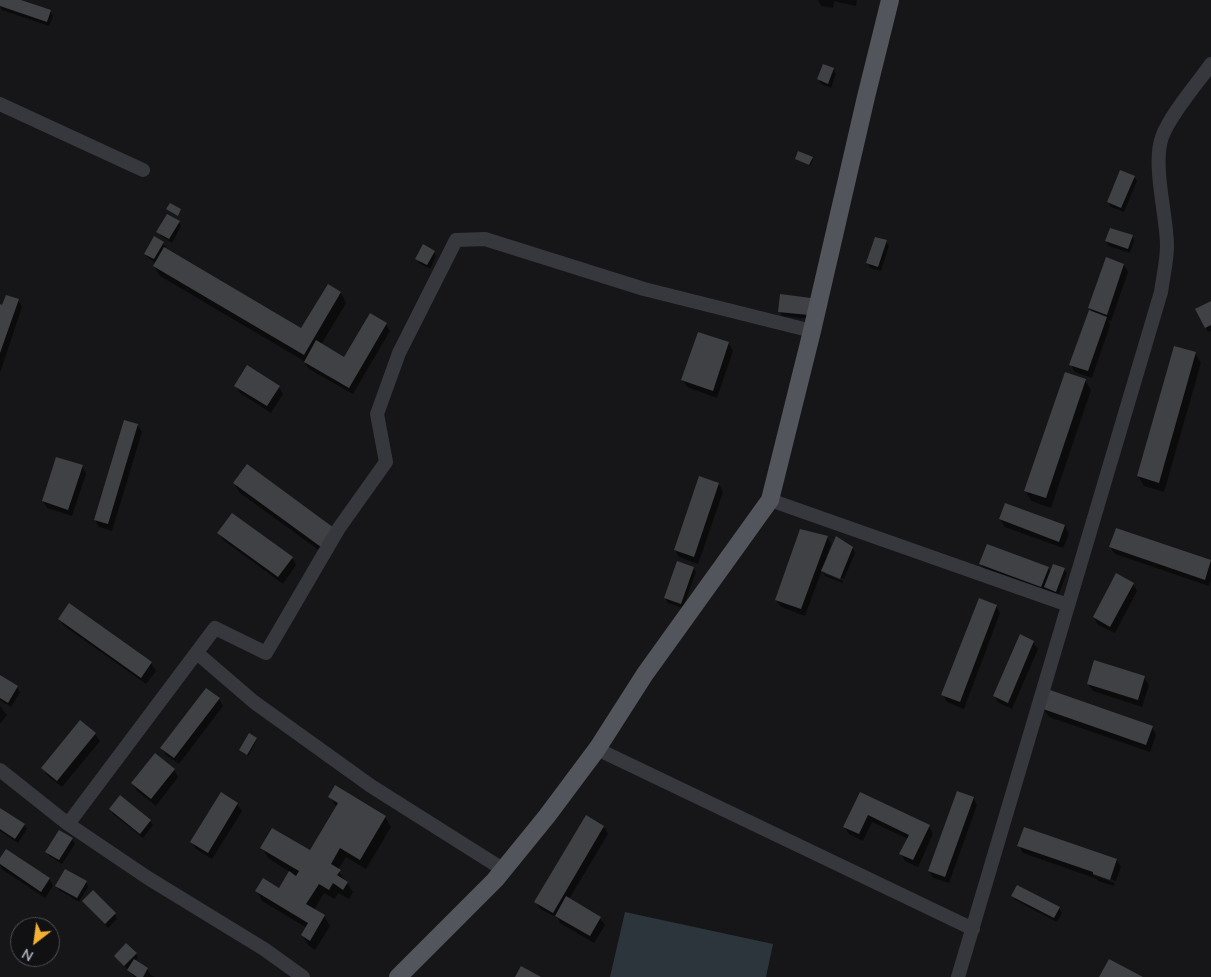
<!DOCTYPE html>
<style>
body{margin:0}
#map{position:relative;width:1211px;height:977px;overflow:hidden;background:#161618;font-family:"Nunito Sans",sans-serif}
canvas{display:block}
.north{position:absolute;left:10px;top:917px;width:50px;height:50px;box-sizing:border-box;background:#111113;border:1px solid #4d4f55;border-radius:50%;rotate:210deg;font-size:14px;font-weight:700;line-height:20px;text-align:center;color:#a8adb8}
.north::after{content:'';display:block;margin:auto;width:18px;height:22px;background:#f2b134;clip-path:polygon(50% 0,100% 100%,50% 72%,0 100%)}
</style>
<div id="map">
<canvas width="1211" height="977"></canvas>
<div class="north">N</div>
</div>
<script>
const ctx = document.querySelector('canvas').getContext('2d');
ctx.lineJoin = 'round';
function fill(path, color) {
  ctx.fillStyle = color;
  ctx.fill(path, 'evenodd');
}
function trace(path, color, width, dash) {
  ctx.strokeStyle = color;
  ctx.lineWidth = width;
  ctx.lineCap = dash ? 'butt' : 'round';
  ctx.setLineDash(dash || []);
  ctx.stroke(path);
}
const water = new Path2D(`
 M625,912L773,944L766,977H610Z`);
const shadow = new Path2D(`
 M1,0H17L50,11L53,16L49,26L2,10L0,6Z
 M818,0H857L856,6L834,1L833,8L821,6Z
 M824,66L833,69L836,74L831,88L821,84L819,79Z
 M812,158L813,160L810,166L796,159Z
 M1134,177L1137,181L1124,212L1111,207L1108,202Z
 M179,222L181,226L172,243L161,236L158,232Z
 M1132,236L1134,240L1130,253L1109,246L1106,241Z
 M886,242L889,246L881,271L870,268L868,263Z
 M163,243L166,247L164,249L302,330L328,285L341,293L346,303L321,345L345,358L386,324L390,331L353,394L309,369L304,361L160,276L154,266L156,263L148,258L145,254Z
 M434,252L436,256L430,269L419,263L417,259Z
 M1124,265L1128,272L1111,321L1108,320L1110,325L1092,378L1075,372L1071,365L1092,313L1090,308Z
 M810,299L811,319L782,316L780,311Z
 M18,300L22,307L0,373V306Z
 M1211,303V331L1208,332L1197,310Z
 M699,333L729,344L733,351L717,398L687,387L683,380Z
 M1195,353L1201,363L1164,492L1144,486L1138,476Z
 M1085,380L1091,390L1051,508L1031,501L1026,491Z
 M236,386L279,387L283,394L271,413L240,393Z
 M137,425L142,432L112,531L99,527L95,520Z
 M82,466L86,474L72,516L47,508L43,501Z
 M700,478L719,484L723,492L698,564L679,557L675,550Z
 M234,483L333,529L327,556L240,493Z
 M1000,519L1065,526L1069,534L1063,548L1005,527Z
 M1116,529L1211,561V581L1209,586L1115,554L1110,547Z
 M219,533L292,558L296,565L283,584L223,540Z
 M827,537L831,544L826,558L828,559L853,548L855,553L844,579L825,571V574L843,581V583L825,576L822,570L805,616L781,607L776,600Z
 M981,564L1048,568L1051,573L1064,569L1067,573L1058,596L1048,592L1047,589L1045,593L985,571Z
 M693,568L696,572L683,608L668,603L665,598Z
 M1133,584L1137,591L1115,633L1098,625L1094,617Z
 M69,605L151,663L156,671L146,684L64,626L59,619Z
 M996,606L1000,613L964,709L947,702L943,695Z
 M1033,642L1038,649L1012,709L999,703L994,696Z
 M0,677L17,687L20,692L11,707L0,700Z
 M1144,677L1149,685L1142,707L1093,691L1088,684Z
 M219,699L223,706L179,764L166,755L162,748Z
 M0,706L7,715L0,724Z
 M1044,709L1152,727L1156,735L1150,752L1049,717Z
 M95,734L100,741L62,787L47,775L43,768Z
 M256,739L257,740L248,756L242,752L241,750Z
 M174,770L178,777L156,806L137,791L133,784Z
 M860,793L929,826L933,834L918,867L905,861L901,854L908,839L872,822L863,841L849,834L844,826Z
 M330,797L385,817L391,827L366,869L346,857L338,870L353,892L349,899L338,893L335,899L324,893L314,910L324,916L330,926L315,950L308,945L302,935L307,928L262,901L257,891L279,889L290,872L268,858L262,848L310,852L337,808Z
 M973,798L977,805L949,883L933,878L929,871Z
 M237,804L242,811L212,859L196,849L192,842Z
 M0,809L24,825L27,829L18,843L0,831Z
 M110,809L150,821L153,825L143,838L113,814Z
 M604,827L608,834L569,899L600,918L605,925L594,943L560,923L558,918L540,909L536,902Z
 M72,839L75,844L62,864L49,856L47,852Z
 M1019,846L1117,860L1121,867L1116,881L1093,873V875L1115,883L1114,886L1098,881L1097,879L1023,853Z
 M0,860L49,878L53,886L45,898L3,870L0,865Z
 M86,882L88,887L79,902L59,890L57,886Z
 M1012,896L1059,908L1062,913L1057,922L1015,900Z
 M84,901L115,914L117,919L108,928Z
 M136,953L138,958L135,961L147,969L151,975L155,977H134L116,956Z`);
const building = new Path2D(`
 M0,0H21L51,10L47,22L0,6Z
 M823,64L834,68L828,84L817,79Z
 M798,151L813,157L809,165L795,159Z
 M1120,170L1135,176L1121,208L1107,202Z
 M170,203L181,209L178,216L166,209Z
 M167,214L180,221L169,239L156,232Z
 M1110,228L1133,235L1128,249L1105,241Z
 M154,236L164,242L154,259L144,254Z
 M875,237L887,240L878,267L866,263Z
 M423,244L435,251L427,265L415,259Z
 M164,247L301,328L328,284L341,292L304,355L153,266Z
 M1106,257L1124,264L1107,315L1088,308Z
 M780,294L811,298L809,315L778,312Z
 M6,295L19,299L0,353V304L2,305Z
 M1211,301V325L1205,328L1195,309Z
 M1089,310L1107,317L1088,371L1069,365Z
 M370,313L387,323L349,388L304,362L316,340L344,357Z
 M698,332L729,342L713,391L681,380Z
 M1174,346L1196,352L1159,483L1137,476Z
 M247,365L280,386L267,406L234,386Z
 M1065,372L1086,379L1046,498L1024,491Z
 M124,420L138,424L108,524L94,520Z
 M56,457L83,465L68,510L42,501Z
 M247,464L334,528L321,547L233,483Z
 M699,476L719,483L694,557L674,550Z
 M1005,503L1065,525L1059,542L999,519Z
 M232,513L293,557L278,577L217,533Z
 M1116,528L1211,560L1205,580L1109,547Z
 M800,529L828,536L801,609L775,600Z
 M836,536L853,547L840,579L821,571Z
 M987,544L1049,567L1041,587L979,564Z
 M677,561L694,567L681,604L664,598Z
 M1053,564L1065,568L1056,592L1044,587Z
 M1116,573L1134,583L1110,627L1093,617Z
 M979,598L997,605L960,702L941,695Z
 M69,603L152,662L141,678L58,619Z
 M1020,634L1034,641L1008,703L993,696Z
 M1094,660L1145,676L1138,700L1087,684Z
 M0,675L18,686L8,703L0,698Z
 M206,688L220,698L174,758L160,748Z
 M1050,690L1153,726L1146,745L1043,709Z
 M80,720L96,733L57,781L41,768Z
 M249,733L257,738L247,755L239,750Z
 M155,753L175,769L151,799L131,783Z
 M335,785L386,816L360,860L340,848L331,864L341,870L337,875L348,882L343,890L333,883L329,890L319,884L306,904L325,915L310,941L301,935L308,923L255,891L263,878L279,888L289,871L296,876L299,871L260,848L272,828L310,850L338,803L328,797Z
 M957,791L974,797L945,877L928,871Z
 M221,792L238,803L208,853L190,842Z
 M860,792L930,825L913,860L899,854L909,835L868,815L859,834L843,827Z
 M120,795L151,820L140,834L109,809Z
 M0,808L25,824L15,839L0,829Z
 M586,815L604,826L553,913L534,902Z
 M1024,827L1117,859L1110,880L1093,874V872L1017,846Z
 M59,830L73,838L59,860L45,852Z
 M6,849L50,878L41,892L0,864V858Z
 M65,869L87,881L77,898L55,886Z
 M1017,885L1060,907L1054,918L1011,896Z
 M93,890L116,913L105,924L82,901Z
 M566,896L601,917L590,936L555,916Z
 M126,943L137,953L124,966L114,956Z
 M134,959L148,968L143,977H137L127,970Z
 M1109,959L1143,977H1099Z
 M521,966L541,977H515Z`);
const minor = new Path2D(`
 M0,104L143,170
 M770,500L1068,605
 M197,653L254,702L371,786L504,870
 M597,749L973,929
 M0,770L68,824L148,878L264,949L303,977
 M68,824L215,628L266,653L339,528L386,462L377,414L399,353L456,240L485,239L644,289L812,331
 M958,977L1161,292C1163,277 1167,261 1167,246C1167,216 1152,165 1162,137C1170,115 1197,84 1211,64`);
const major = new Path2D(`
 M398,977L495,880L547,816L597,749L645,674L770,500L812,331L866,97L890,0`);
fill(water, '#2c353c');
fill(shadow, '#0007');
fill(building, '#404145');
trace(minor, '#37383d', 14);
trace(major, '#53555c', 18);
</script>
